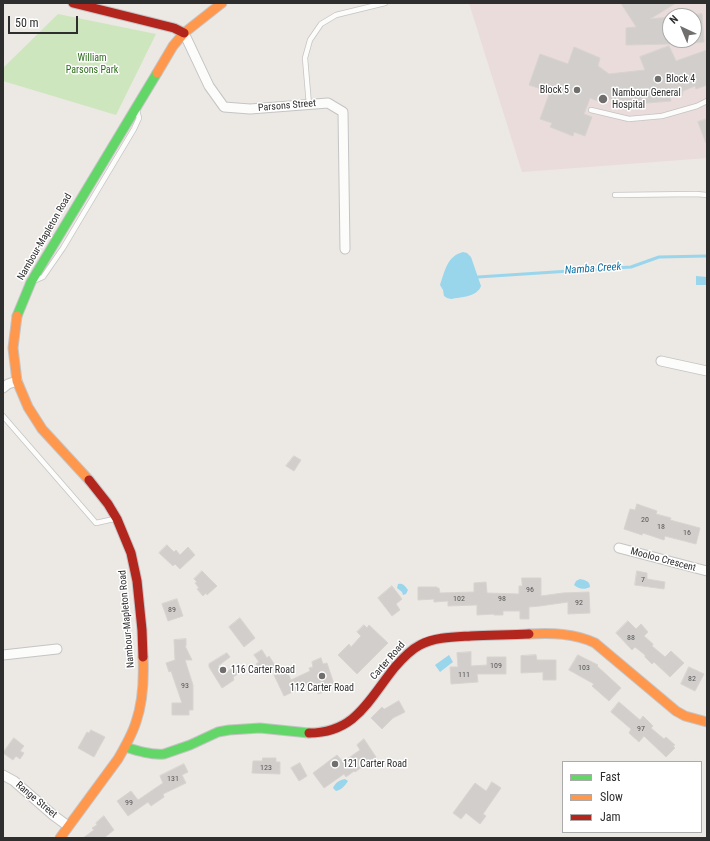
<!DOCTYPE html>
<style>
body{margin:0}
#map{position:relative;width:710px;height:841px;overflow:hidden;background:#ece8e4;font-family:"Roboto Condensed",sans-serif}
canvas{display:block}
.frame{position:absolute;inset:0;border:4px solid #2e2e2e;pointer-events:none}
.legend{position:absolute;left:562px;top:761px;width:140px;height:72px;box-sizing:border-box;background:#fff;border:1px solid #ababab;margin:0;padding:5px 7px;list-style:none;font-size:12px;color:#2e2e2e}
.legend li{display:flex;align-items:center;gap:8px;height:20px}
.legend b{width:20px;border:1px solid #ababab}
.north{position:absolute;left:662px;top:8px;width:40px;height:40px;box-sizing:border-box;background:#fff;border:1px solid #ababab;border-radius:50%;rotate:316deg;font-size:11px;font-weight:700;line-height:16px;text-align:center;color:#2e2e2e}
.north::after{content:'';display:block;margin:auto;width:14px;height:18px;background:#706f6e;clip-path:polygon(50% 0,100% 100%,50% 72%,0 100%)}
.scale{position:absolute;left:8px;top:16px;width:70px;height:18px;box-sizing:border-box;border:2px solid #2e2e2e;border-top:0;padding-left:5px;font-size:12px;line-height:14px;white-space:nowrap;color:#2e2e2e;-webkit-text-stroke:3px #fff;paint-order:stroke}
</style>
<div id="map">
<canvas width="710" height="841"></canvas>
<div class="frame"></div>
<ul class="legend">
<li><b style="height:5px;background:#63d668"></b>Fast</li>
<li><b style="height:5px;background:#ff974d"></b>Slow</li>
<li><b style="height:5px;background:#b3261e"></b>Jam</li>
</ul>
<div class="north">N</div>
<div class="scale">50 m</div>
</div>
<script>
const ctx = document.querySelector('canvas').getContext('2d');
ctx.lineJoin = 'round';
function fill(path, color) {
  ctx.fillStyle = color;
  ctx.fill(path, 'evenodd');
}
function trace(path, color, width, dash) {
  ctx.strokeStyle = color;
  ctx.lineWidth = width;
  ctx.lineCap = dash ? 'butt' : 'round';
  ctx.setLineDash(dash || []);
  ctx.stroke(path);
}
function write(font, color, halo, rows, align = 'center') {
  ctx.font = font + ' "Roboto Condensed",sans-serif';
  ctx.lineWidth = 3;
  ctx.setLineDash([]);
  ctx.textBaseline = 'middle';
  ctx.strokeStyle = halo;
  ctx.fillStyle = color;
  for (const [text, x, y, turn = 0] of rows) {
    ctx.save();
    ctx.translate(x, y);
    ctx.rotate((+turn || 0) * Math.PI / 180);
    ctx.textAlign = isNaN(turn) ? turn : align;
    if (halo) ctx.strokeText(text, 0, 0);
    ctx.fillText(text, 0, 0);
    ctx.restore();
  }
}
const medical = new Path2D(`
 M469,3H707V158L522,172ZM670,16H694V40H670Z`);
const green = new Path2D(`
 M58,14L156,34L116,115L3,81V68Z`);
const water = new Path2D(`
 M463,252L467,253L471,257L481,286C477,297 461,297 451,299L447,298L444,296L443,290L440,285C445,271 447,256 463,252Z
 M696,276L707,277V285H696Z
 M580,579C585,580 590,581 590,587C585,590 578,589 574,585L576,581Z
 M398,584C403,583 405,586 408,590L406,594L403,595L402,592L397,588Z
 M449,655L453,662L440,672L435,665Z
 M345,779L348,781C345,786 341,790 336,791L333,788C335,783 339,780 345,779Z`);
const stream = new Path2D(`
 M478,277L631,267L659,257L707,256`);
const building = new Path2D(`
 M621,3H676L650,19L670,17V44L626,45V28L636,27Z
 M702,14L704,42L694,43V15Z
 M669,46L676,61L707,50V85L696,89L695,86L683,91L682,96L670,97L671,101L622,105V100L607,99L605,104L590,98L584,114L592,117L585,136L574,132L573,136L550,127L552,123L540,119L550,92L529,85L540,54L568,64L574,47L600,58L598,66L609,74L645,70L640,57Z
 M707,119V143H706L698,122Z
 M294,456L301,460L294,471L286,466Z
 M637,504L657,511L656,514L671,518L670,520L700,528L696,544L665,536L664,540L643,533L642,535L624,529L630,509L635,510Z
 M167,545L174,552L176,550L180,555L188,547L195,555L180,569L175,564L173,566L159,553Z
 M202,571L217,586L207,595L206,593L203,596L197,589L199,588L195,583L197,582L194,579Z
 M637,571L647,573V579L665,582L664,589L635,585Z
 M522,578H541V596L563,593L589,592L590,613L568,614V602L540,606L529,607V619H520V611H503V615H494V614L477,615V605L448,606V601L434,602V599L418,600V587H437V588H439L440,593L474,592V583L486,582L487,593L519,594V586H522Z
 M392,586L402,599L396,604L400,610L392,616L378,598Z
 M177,599L183,616L168,621L162,604Z
 M240,618L255,638L244,647L229,627Z
 M628,621L636,629L641,624L648,632L644,636L653,644L652,646L665,657L671,651L684,663L670,677L654,662L652,664L645,657V655L635,647L632,650L616,633Z
 M364,625L367,628L369,625L388,643L357,674L338,655L349,644L351,647L361,636L357,632Z
 M186,639V646H185L192,660H185L193,685V710H189V715H172V703H182L171,671L169,672L166,663L175,660L174,640Z
 M262,650L267,658L269,656L276,667L263,674L256,664L259,662L254,655Z
 M471,652V666L487,665V657H506V674H477L478,682L451,684L450,667H458L457,653Z
 M227,653L230,657L218,666L224,674L234,667L238,674L233,677L234,680L222,688L209,667V664Z
 M536,655L537,660H556V680H543V672L521,673V656Z
 M578,655L598,665L597,666L621,688L609,701L592,686L594,684L569,670Z
 M321,658L323,664L327,663L334,684L328,686L329,690L318,694L314,682L284,696L274,675L286,669L291,680L310,671L309,668L313,667L312,662Z
 M689,667L704,674L695,691L681,684Z
 M399,701L405,712L393,718L382,729L371,718L382,707L384,709Z
 M619,702L640,720L643,716L653,726L651,728L664,739L666,737L675,745L673,746L675,748L666,757L644,736L639,742L629,733L631,729L611,712Z
 M91,730L105,737L94,757L78,748L87,732L89,733Z
 M14,738L24,746L20,751L24,753L20,759L16,756L13,760L3,753Z
 M364,739L376,757L355,772L354,771L346,777L344,774L324,788L313,773L337,755L343,762L360,750L357,745Z
 M263,758H276V762H280V774L252,773L253,761H262Z
 M300,763L307,776L299,781L291,768Z
 M184,764L188,772L182,775L186,783L163,794L164,797L151,806L148,802L128,816L117,801L131,791L138,800L163,783L160,776Z
 M492,782L501,788L483,814L486,816L480,824L466,813L461,819L453,813L475,783L486,791Z
 M104,816L114,830L104,838H83L94,830L92,828L97,825L96,823Z`);
const lane = new Path2D(`
 M309,105L305,58L310,40L321,24L336,15L385,3
 M591,110L629,119L662,116L697,106L707,101
 M615,195L696,194L707,195
 M36,280L43,277L63,248L134,129L139,118L137,110
 M3,416L96,523L114,519`);
const street = new Path2D(`
 M184,33L209,86L224,107L250,109L328,103L343,112L345,249
 M661,361L707,371
 M3,388L8,384L17,381
 M619,548L707,571
 M3,655L57,649
 M3,775L14,781L53,815L68,826`);
const fast = new Path2D(`
 M17,316L31,282L157,73
 M125,747C138,751 151,755 164,754L190,745L218,732L229,730L260,728L309,733`);
const slow = new Path2D(`
 M157,73L173,46L184,33L222,3
 M17,316L13,348L17,381L28,407L42,429L89,480
 M529,634C552,633 574,633 595,643L676,711L685,716L707,722
 M60,838L118,759C125,747 132,735 136,722C143,702 144,679 143,657`);
const jam = new Path2D(`
 M73,3L174,28L184,33
 M89,480L108,504L117,519L131,553L137,581L142,630L143,657
 M309,733C356,733 369,699 395,667C402,659 410,650 420,645C435,637 454,637 471,636C490,635 509,635 529,634`);
const markers = [
 [658,79,4,"#706f6e"],
 [577,90,4,"#706f6e"],
 [603,99,5,"#706f6e"],
 [223,670,4,"#706f6e"],
 [322,676,4,"#706f6e"],
 [335,764,4,"#706f6e"]
];
const numberNames = [
 ["20",645,520],
 ["18",661,527],
 ["16",687,533],
 ["7",643,580],
 ["96",530,590],
 ["102",459,599],
 ["98",502,599],
 ["92",579,603],
 ["89",172,610],
 ["88",631,638],
 ["109",496,666],
 ["103",584,668],
 ["111",464,675],
 ["82",692,679],
 ["93",185,686],
 ["97",641,729],
 ["123",266,768],
 ["131",173,779],
 ["99",129,803]
];
const parkNames = [
 ["William",92,58],
 ["Parsons Park",92,70]
];
const poiNames = [
 ["Block 4",666,79],
 ["Block 5",569,90,"right"],
 ["Nambour General",612,93],
 ["Hospital",612,105],
 ["116 Carter Road",231,670],
 ["112 Carter Road",322,688,"center"],
 ["121 Carter Road",343,764]
];
const streetNames = [
 ["Parsons Street",287,106,-5],
 ["Nambour-Mapleton Road",45,237,-60],
 ["Mooloo Crescent",663,560,15],
 ["Nambour-Mapleton Road",127,619,-95],
 ["Carter Road",388,661,-49],
 ["Range Street",36,800,40]
];
const waterNames = [
 ["Namba Creek",593,269,-4]
];
fill(medical, '#e9dcdb');
fill(green, '#cee6be');
fill(water, '#99d6ec');
trace(stream, '#99d6ec', 3);
fill(building, '#d1cecb');
trace(building, '#d7d4d0', 1);
trace(lane, '#c5c4c5', 6);
trace(street, '#c5c4c5', 11);
trace(fast, '#c5c4c5', 11);
trace(slow, '#c5c4c5', 11);
trace(jam, '#c5c4c5', 11);
trace(lane, '#fcfcfb', 4.5);
trace(street, '#fcfcfb', 9);
trace(fast, '#63d668', 9);
trace(slow, '#ff974d', 9);
trace(jam, '#b3261e', 9);
for (const [x, y, r, color] of markers) {
  const dot = new Path2D();
  dot.arc(x, y, r, 0, 2 * Math.PI);
  ctx.fillStyle = color;
  ctx.fill(dot);
  trace(dot, '#fff', 1.5);
}
write('8px', '#585857', null, numberNames);
write('10px', '#2c6e1b', '#fff', parkNames);
write('10px', '#2e2e2e', '#fff', poiNames, 'left');
write('10px', '#2e2e2e', '#fff', streetNames);
write('italic 11px', '#0d6fa3', '#fff', waterNames);
</script>
